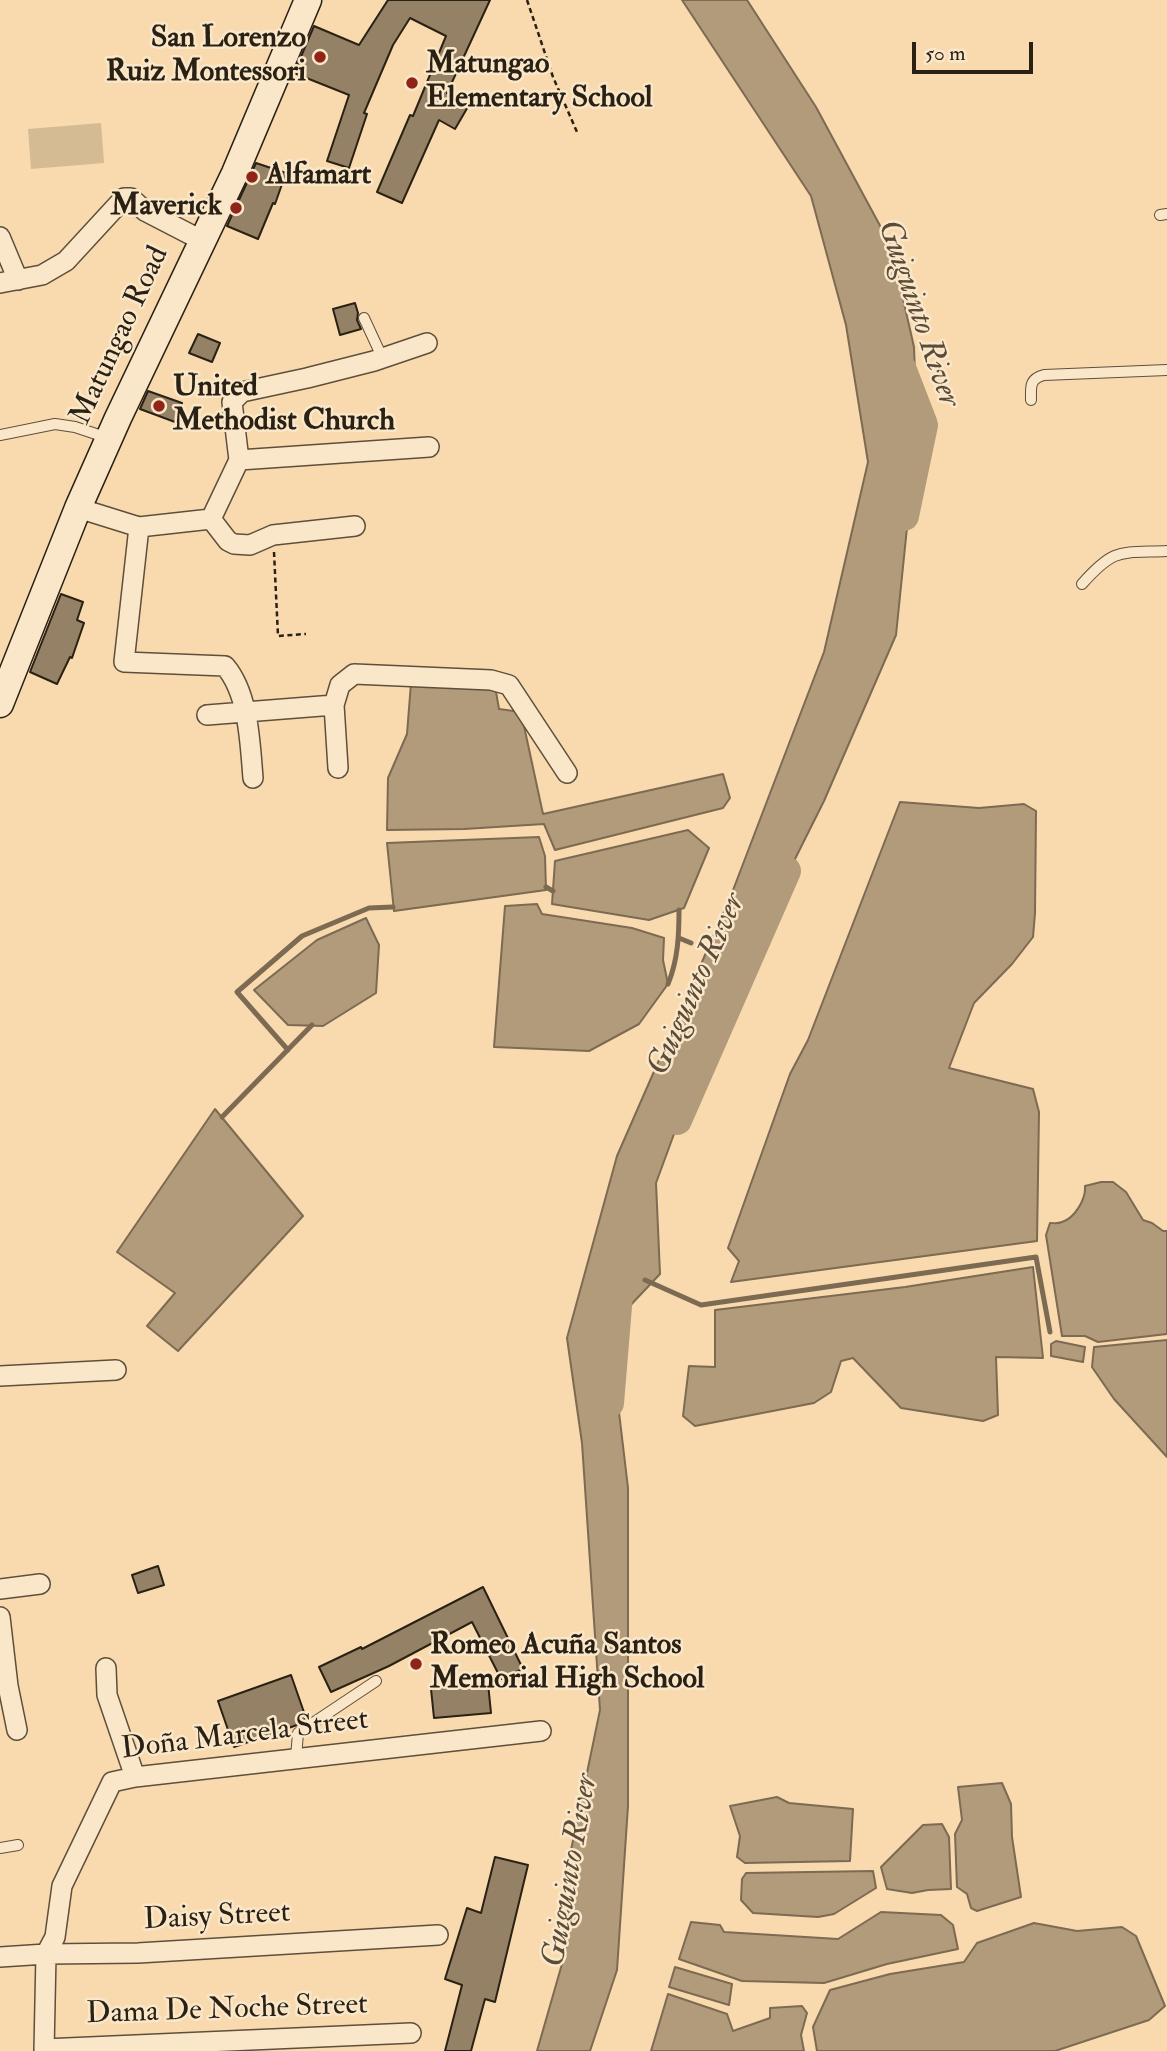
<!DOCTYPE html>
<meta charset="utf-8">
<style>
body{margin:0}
#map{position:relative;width:1167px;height:2051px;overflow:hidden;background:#f8daae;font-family:"IM FELL Double Pica",serif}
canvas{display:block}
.scale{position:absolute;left:912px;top:42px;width:121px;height:32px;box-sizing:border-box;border:4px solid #2a2115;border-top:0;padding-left:9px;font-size:21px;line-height:24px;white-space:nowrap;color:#2a2115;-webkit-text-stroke:5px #fae7ca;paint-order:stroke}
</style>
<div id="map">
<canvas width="1167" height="2051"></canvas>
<div class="scale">50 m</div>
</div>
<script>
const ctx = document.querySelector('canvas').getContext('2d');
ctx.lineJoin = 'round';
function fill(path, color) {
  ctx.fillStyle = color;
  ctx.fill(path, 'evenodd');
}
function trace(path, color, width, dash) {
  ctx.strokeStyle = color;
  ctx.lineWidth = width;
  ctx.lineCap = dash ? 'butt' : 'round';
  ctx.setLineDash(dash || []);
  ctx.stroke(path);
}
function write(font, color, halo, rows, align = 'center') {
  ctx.font = font + ' "IM FELL Double Pica",serif';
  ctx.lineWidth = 5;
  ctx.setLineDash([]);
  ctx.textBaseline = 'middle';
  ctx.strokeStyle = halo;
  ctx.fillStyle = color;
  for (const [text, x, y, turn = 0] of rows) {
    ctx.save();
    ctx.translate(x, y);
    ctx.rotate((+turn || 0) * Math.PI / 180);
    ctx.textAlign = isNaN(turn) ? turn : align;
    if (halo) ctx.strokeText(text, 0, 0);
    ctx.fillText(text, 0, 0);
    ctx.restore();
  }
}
const green = new Path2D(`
 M101,123L104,163L31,169L28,129Z`);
const water = new Path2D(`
 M682,0H747L816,107L891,246L914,347L917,430L896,635L824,801L720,1009L656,1183L660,1274L609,1328L628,1488V1806L617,1970L590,2051H537L566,1950L571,1850L600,1710L582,1443L567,1338L617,1156L730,898L824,652L868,462L846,325L811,196Z
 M411,683L495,686L499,709L521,712L543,814L723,774L730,798L723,808L555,850L544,824L464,829L387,830L388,778L407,734Z
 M900,802L979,808L1024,804L1036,811L1035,913L1033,937L1012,964L974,1003L949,1068L1033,1089L1039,1112L1037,1241L731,1282L739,1261L728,1248L790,1074L808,1040Z
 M688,830L709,848L684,908L649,920L552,904L555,861Z
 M539,837L545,856L546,890L394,911L387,843Z
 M537,904L542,914L632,928L664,938L663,960L668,984L639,1024L589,1051L494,1047L505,906Z
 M366,918L379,945L376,993L323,1026L288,1025L254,990L317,940Z
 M215,1109L303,1216L178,1351L147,1326L175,1293L117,1252Z
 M1101,1182H1113L1126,1192L1143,1220L1152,1223L1163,1231H1167V1334L1098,1342L1085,1336H1062L1046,1235L1050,1223C1054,1223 1058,1224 1062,1222C1075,1218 1086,1199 1085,1186Z
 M1033,1267L1043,1358L996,1357L998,1415L983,1421L901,1408L853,1358L841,1361L831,1392L814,1403L695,1426L683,1416L689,1366L715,1367V1310L905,1287Z
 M1167,1340V1457L1114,1399L1092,1367L1094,1347Z
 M1056,1341L1085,1347L1083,1362L1051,1356V1344Z
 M1002,1783L1011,1804L1012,1837L1021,1897L977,1911L971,1908L967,1894L957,1887L955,1834L962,1820L958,1787Z
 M777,1797L789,1803L853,1809L850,1861L745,1863L737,1857L740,1836L730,1806Z
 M942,1824L949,1837L951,1889L928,1890L912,1893L887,1889L881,1867L923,1825Z
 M873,1871L876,1888L834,1914L818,1917L753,1913L741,1900L742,1879L746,1873Z
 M881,1912L941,1915L953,1925L958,1949L887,1964L824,1983L742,1981L679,1959L691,1922L720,1925L724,1932L838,1939Z
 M1034,1923L1077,1931L1122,1927L1136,1936L1165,2006L1149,2020L1055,2051H817L813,2027L830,1990L890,1974L964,1962L977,1943Z
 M675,1967L732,1984L729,2005L669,1987Z
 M668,1994L727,2014L733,2031L770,2018V2008L802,2006L807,2013L801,2035L804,2051H651Z`);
const stream = new Path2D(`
 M546,887L553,891
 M679,938L691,943
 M668,984C678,960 679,935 679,910
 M288,1050L237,992L302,936L369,908L393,907
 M222,1117L312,1025
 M645,1280L701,1305L1036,1257L1050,1332`);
const river = new Path2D(`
 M901,368L923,425L904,516
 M677,1120L786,871
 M609,1403L619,1282`);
const building = new Path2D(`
 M388,0H490L447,93L469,105L455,129L439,120L402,203L377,192L410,115L413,116L446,36L410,18L393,45L364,113L367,114L349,168L327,161L349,95L294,73L314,26L359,45Z
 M256,163L286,173L275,204L273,203L258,239L227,226Z
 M355,303L358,313L357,320L361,329L340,335L333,309Z
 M198,334L220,343L212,362L189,353Z
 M148,391L182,403L175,422L140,409Z
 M61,594L83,602L77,620L84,623L72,658L70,657L57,684L30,672Z
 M158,1566L164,1585L138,1593L132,1575Z
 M483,1587L523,1669L501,1679L472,1622L389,1666L331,1692L319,1667L361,1647L362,1649Z
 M291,1675L306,1718L297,1725L234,1747L218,1701Z
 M488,1683L491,1713L434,1718L431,1689Z
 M495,1857L528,1865L495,2002L485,1999L471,2051H445L462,1985L445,1979L467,1908L481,1913Z`);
const path = new Path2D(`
 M527,0L553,77L577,132
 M274,552L278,636L306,634`);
const lane = new Path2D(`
 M1160,215L1167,214
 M364,318L382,357
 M1031,400C1031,387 1029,379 1044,375L1167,370
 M0,435L55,424L75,427L108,438
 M1082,584C1115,547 1120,553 1167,551
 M296,1758L298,1733L376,1681
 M0,1848L18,1845`);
const street = new Path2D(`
 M0,237L18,280
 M0,283L42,275L66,261L124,198H131L145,211L203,241
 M239,460L429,447
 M78,508L139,527L211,519L239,460L232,402L242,392L307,378L374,361L427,343
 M211,519L228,541L234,544L250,545L273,535L355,526
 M139,527L124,662L225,666C249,694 250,743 253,778
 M334,705L340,685L354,674L491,680L509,685L567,773
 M207,715L334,705L338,768
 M0,1376L116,1370
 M0,1589L40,1584
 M0,1617L8,1686L17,1730
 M106,1668L107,1695L135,1777
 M0,1957L46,1954L138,1953L438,1935
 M44,2049L411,2033
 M44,2051L46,1954L55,1937L62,1886L112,1782L135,1777L541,1731`);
const secondary = new Path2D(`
 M0,704L78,508L118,418L235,173L308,0`);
const markers = [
 [320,57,7,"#8f2418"],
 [412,83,7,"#8f2418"],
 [252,177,7,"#8f2418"],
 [236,208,7,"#8f2418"],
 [159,406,7,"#8f2418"],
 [416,1664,7,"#8f2418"]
];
const poiNames = [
 ["San Lorenzo",306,40,"right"],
 ["Ruiz Montessori",306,74,"right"],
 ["Matungao",426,66],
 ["Elementary School",426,100],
 ["Alfamart",266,177],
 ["Maverick",222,208,"right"],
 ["United",173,389],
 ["Methodist Church",173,423],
 ["Romeo Acuña Santos",430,1647],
 ["Memorial High School",430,1681]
];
const streetNames = [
 ["Matungao Road",121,336,-65],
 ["Doña Marcela Street",245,1736,-7],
 ["Daisy Street",217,1918,-3],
 ["Dama De Noche Street",227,2011,-2]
];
const waterNames = [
 ["Guiguinto River",917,314,71],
 ["Guiguinto River",698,985,-66],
 ["Guiguinto River",572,1871,-80]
];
fill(green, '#d5bb94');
fill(water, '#b29b7a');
trace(water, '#7c6a52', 2);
trace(stream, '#7c6a52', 5);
trace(river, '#b29b7a', 30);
fill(building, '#958165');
trace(building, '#2a2115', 2);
trace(lane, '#5e4f3b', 12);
trace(street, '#5e4f3b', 22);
trace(secondary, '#2a2115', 29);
trace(path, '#2a2115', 2.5, [5, 3.5]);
trace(lane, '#fae7ca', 10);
trace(street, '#fae7ca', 19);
trace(secondary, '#fae7ca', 26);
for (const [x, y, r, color] of markers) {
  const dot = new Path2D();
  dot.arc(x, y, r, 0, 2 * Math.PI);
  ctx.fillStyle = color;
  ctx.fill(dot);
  trace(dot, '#fae7ca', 2.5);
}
write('bold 30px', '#2a2115', '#fae7ca', poiNames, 'left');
write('30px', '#2a2115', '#fae7ca', streetNames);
write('italic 32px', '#5a4c38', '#fae7ca', waterNames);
</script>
